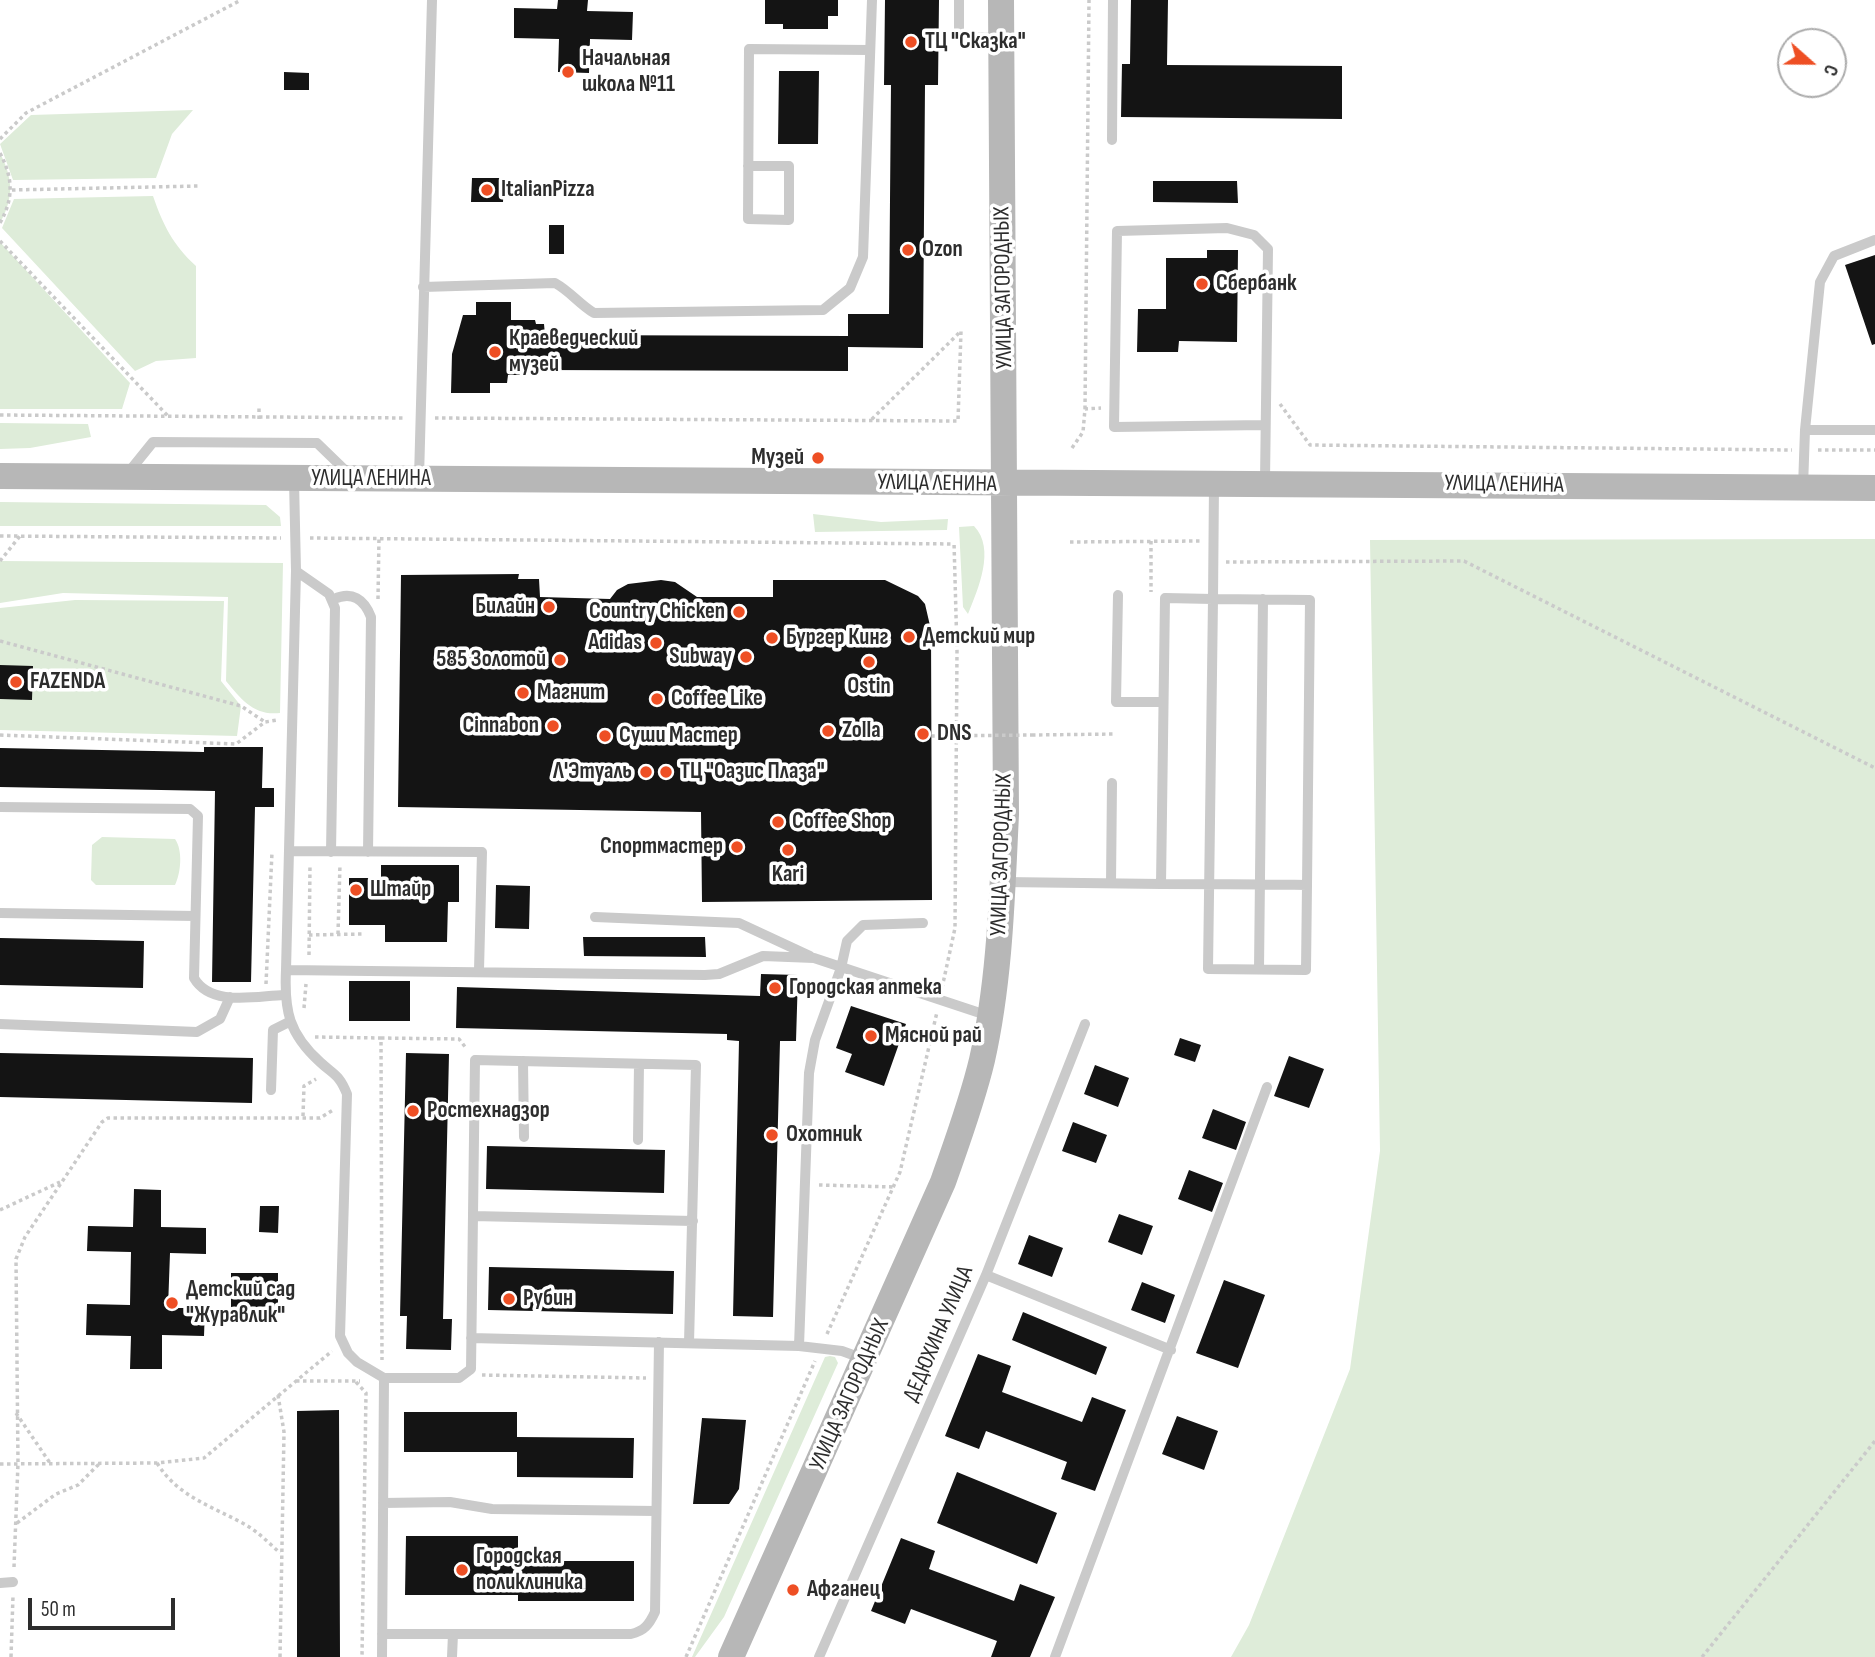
<!DOCTYPE html>
<meta charset="utf-8">
<style>
body{margin:0}
#map{position:relative;width:1875px;height:1657px;overflow:hidden;background:#fff;font-family:"Sofia Sans Condensed",sans-serif}
canvas{display:block}
.north{position:absolute;left:1777px;top:28px;width:70px;height:70px;box-sizing:border-box;background:#fff;border:2px solid #ababab;border-radius:50%;rotate:111deg;font-size:19px;font-weight:700;line-height:28px;text-align:center;color:#2d2d2d}
.north::after{content:'';display:block;margin:auto;width:24px;height:32px;background:#ee4f24;clip-path:polygon(50% 0,100% 100%,50% 72%,0 100%)}
.scale{position:absolute;left:28px;top:1598px;width:147px;height:32px;box-sizing:border-box;border:4px solid #2d2d2d;border-top:0;padding-left:9px;font-size:21px;line-height:24px;white-space:nowrap;color:#2d2d2d;-webkit-text-stroke:5px #fff;paint-order:stroke}
</style>
<div id="map">
<canvas width="1875" height="1657"></canvas>
<div class="north">С</div>
<div class="scale">50 m</div>
</div>
<script>
const ctx = document.querySelector('canvas').getContext('2d');
ctx.lineJoin = 'round';
function fill(path, color) {
  ctx.fillStyle = color;
  ctx.fill(path, 'evenodd');
}
function trace(path, color, width, dash) {
  ctx.strokeStyle = color;
  ctx.lineWidth = width;
  ctx.lineCap = dash ? 'butt' : 'round';
  ctx.setLineDash(dash || []);
  ctx.stroke(path);
}
function write(font, color, halo, rows, align = 'center') {
  ctx.font = font + ' "Sofia Sans Condensed",sans-serif';
  ctx.lineWidth = 7;
  ctx.setLineDash([]);
  ctx.textBaseline = 'middle';
  ctx.strokeStyle = halo;
  ctx.fillStyle = color;
  for (const [text, x, y, turn = 0] of rows) {
    ctx.save();
    ctx.translate(x, y);
    ctx.rotate((+turn || 0) * Math.PI / 180);
    ctx.textAlign = isNaN(turn) ? turn : align;
    if (halo) ctx.strokeText(text, 0, 0);
    ctx.fillText(text, 0, 0);
    ctx.restore();
  }
}
const green = new Path2D(`
 M193,110L172,134L156,178L13,180L0,144L31,115Z
 M0,153C13,178 14,198 0,223Z
 M153,196C163,225 173,245 196,266V358L156,361L135,371L2,228L14,199Z
 M0,242L130,383L122,409H0Z
 M0,423L88,424L91,437L30,448L0,449Z
 M0,502L266,505L280,517L281,526H0Z
 M813,514L881,522L948,519L947,530L815,532Z
 M974,526C996,549 978,589 968,614L963,607L959,527Z
 M1875,539V1657H1231L1249,1625L1350,1369L1380,1151L1370,540Z
 M0,561L283,563L280,713C254,716 242,700 226,681L228,597L63,593L0,603Z
 M75,600L224,601L221,681L241,706L237,736L0,730V608Z
 M102,837L175,839C183,850 181,873 175,885H96L91,880L92,845Z
 M830,1356L835,1357L838,1363L724,1617L695,1657H692L825,1357Z`);
const building = new Path2D(`
 M558,0H588L587,11L633,12L632,40L590,39L589,73L558,72L559,39L514,38V8L557,9Z
 M765,0H838V16H828V29H783V24H765Z
 M885,0H939L938,85H925L923,348L848,347V371L538,370V375H508L507,383H490V393H451L452,354L463,315H476V302H511V320H535L536,324H544L545,335L848,336V314H889L891,85H884Z
 M1131,0H1168L1167,65L1342,66V119L1121,117L1122,64H1130Z
 M779,71H819L818,144H778Z
 M284,72L309,73V90H284Z
 M472,178H504L503,202H471Z
 M1153,181H1237L1238,203L1153,202Z
 M549,225H564V254H549Z
 M1207,250H1238L1237,342L1179,341L1178,352H1137L1138,309H1166V258H1207Z
 M1875,255V344L1872,345L1845,265Z
 M519,574L518,579H539L540,597L610,599L617,590L628,584L661,580L675,582L697,597H773V580H885L918,596L925,604L931,630L932,900L702,902L701,812L398,807L401,575Z
 M0,665L33,666L32,700L0,699Z
 M204,747H263L262,788H274V807H255L251,982H212L215,791L0,787V748L204,752Z
 M381,865H459V902H448L447,942H385V925H349V878H381Z
 M496,885L530,886L529,929L495,928Z
 M583,937H705L706,957L584,956Z
 M0,938L144,941L143,988L0,985Z
 M761,974L798,975L796,1041H780L773,1317L733,1316L739,1041L727,1040V1034L456,1028L457,987L760,996Z
 M349,981H410V1021H349Z
 M851,1006L906,1024L884,1086L845,1072L852,1054L836,1048Z
 M1180,1038L1201,1045L1195,1062L1174,1055Z
 M0,1053L253,1058L252,1103L0,1097Z
 M406,1053L449,1054L443,1319H452L451,1350L406,1349L407,1316H400Z
 M1289,1056L1324,1069L1309,1108L1274,1096Z
 M1095,1065L1129,1078L1118,1107L1084,1094Z
 M1213,1109L1246,1122L1236,1150L1202,1138Z
 M1073,1122L1107,1135L1096,1163L1062,1151Z
 M487,1146L665,1150L664,1193L486,1189Z
 M1189,1170L1223,1183L1212,1212L1178,1199Z
 M134,1189L161,1190V1227L206,1228V1254L170,1253L168,1308H205L204,1336L162,1335V1369H130L131,1336L86,1335L87,1304L130,1305L131,1252L87,1251L88,1226L133,1227Z
 M260,1206H279L278,1233L259,1232Z
 M1119,1214L1153,1226L1142,1255L1108,1242Z
 M1029,1235L1063,1248L1052,1277L1018,1264Z
 M489,1267L674,1271L673,1314L488,1310Z
 M231,1273H278V1311H231Z
 M1224,1280L1265,1295L1238,1368L1196,1353Z
 M1142,1282L1175,1295L1165,1323L1131,1310Z
 M1023,1312L1107,1347L1096,1375L1012,1340Z
 M978,1354L1011,1366L1002,1392L1082,1422L1092,1397L1126,1410L1095,1491L1061,1479L1067,1462L986,1431L979,1449L945,1436Z
 M339,1410L340,1657H297V1411Z
 M404,1412H517V1437L634,1438L633,1478L517,1477V1452H404Z
 M1177,1416L1218,1431L1204,1470L1162,1454Z
 M702,1418L746,1420L739,1489L729,1504H693Z
 M957,1472L1057,1513L1037,1564L937,1523Z
 M406,1536H518V1561H634V1601H518V1595H405Z
 M901,1538L935,1551L929,1569L1014,1601L1020,1584L1055,1597L1030,1657H991L997,1641L911,1609L905,1624L871,1611Z`);
const path = new Path2D(`
 M0,139L26,113L241,0
 M0,153C13,178 14,198 0,223
 M12,190L198,186
 M0,241L168,416
 M1280,404L1310,445L1792,450
 M1085,409L1089,0
 M0,415L406,418
 M435,418L958,421L961,331L871,420
 M259,419V408
 M1072,448L1083,432L1085,409L1101,408
 M1818,450H1875
 M0,536L281,538
 M310,538L954,544
 M1151,541V592
 M1070,542L1201,541
 M0,561L20,536
 M1226,562L1464,561L1875,768
 M378,599L379,537
 M0,641L241,706L265,722
 M0,735L236,744L265,722L277,720
 M1032,735L1116,734
 M338,934L340,864
 M309,935L364,934
 M309,955L310,865
 M266,984L272,852
 M942,988L955,928L957,651L954,542
 M304,1008L306,984
 M315,1037L381,1038L382,1360
 M381,1038L459,1039L466,1048
 M303,1116L304,1086L316,1079
 M819,1185L894,1187
 M0,1210L60,1182
 M827,1334L900,1172L937,1012
 M482,1375L646,1378
 M296,1381H360
 M356,1382L366,1393L362,1657
 M278,1395L284,1432L280,1657
 M16,1413L50,1463
 M157,1463C178,1497 212,1506 246,1525C258,1532 269,1543 280,1553
 M0,1464L157,1463L204,1458L332,1351
 M17,1523L56,1494L78,1485L100,1463
 M14,1567L18,1463L16,1259L25,1237L102,1122L108,1118H320L333,1110
 M11,1657L13,1596
 M686,1657L815,1361
 M1702,1657L1875,1441`);
const service = new Path2D(`
 M959,0V37L998,38
 M1112,140L1113,0
 M748,166H789V220L748,219L749,49L870,50
 M423,287L555,283C571,292 579,304 594,313L823,310L850,288L863,257L872,0
 M1265,425L1114,427L1117,231L1227,228L1254,235L1268,249L1265,481
 M1805,430L1820,282L1834,256L1875,240
 M128,473L153,442L317,443L348,473
 M419,478L432,0
 M1803,487L1805,430H1875
 M296,571L329,594L335,608L331,852
 M1118,595L1116,702H1163
 M334,599C352,591 364,599 371,617L368,852
 M0,807L190,809L198,816L194,978C211,1007 255,996 284,995
 M289,851L482,852L479,970
 M1004,882L1161,884L1165,598L1213,599L1214,484
 M1111,883L1112,783
 M1161,884C1210,884 1259,884 1307,885L1310,600L1213,599L1208,969L1306,970L1307,885
 M0,913L195,916
 M595,917L739,923L810,956
 M1259,969L1263,599
 M286,970L296,571L294,480
 M0,1024L197,1032L220,1019L230,997
 M523,1061L524,1137
 M271,1090L273,1030L289,1022
 M638,1140L639,1064
 M473,1216L693,1221
 M986,1275L1171,1350
 M471,1338L799,1346L842,1351L864,1359
 M689,1343L696,1065L475,1060L471,1369L459,1378H384L357,1362L348,1353L340,1336L347,1094C339,1074 334,1075 320,1062C289,1034 284,1011 286,970L705,975L719,974L763,956L814,958L989,1016
 M799,1346L809,1073L815,1040L841,968L847,941L863,925L923,923
 M383,1503L450,1502L492,1509L656,1511
 M0,1583L13,1582
 M382,1634H631C644,1631 649,1625 655,1612L659,1342
 M382,1657L384,1378
 M452,1657L453,1634
 M819,1657L986,1275L1085,1024
 M1055,1657L1267,1087`);
const secondary = new Path2D(`
 M0,476L1875,488
 M731,1657L943,1182C957,1142 972,1102 982,1060C1000,980 1002,896 1006,814L1001,0`);
const pathBridge = new Path2D(`
 M932,736L1032,735`);
const markers = [
 [911,42,7,"#ee4f24"],
 [568,72,7,"#ee4f24"],
 [487,190,7,"#ee4f24"],
 [908,250,7,"#ee4f24"],
 [1202,284,7,"#ee4f24"],
 [495,352,7,"#ee4f24"],
 [818,458,7,"#ee4f24"],
 [549,607,7,"#ee4f24"],
 [739,612,7,"#ee4f24"],
 [909,637,7,"#ee4f24"],
 [772,638,7,"#ee4f24"],
 [656,643,7,"#ee4f24"],
 [746,657,7,"#ee4f24"],
 [560,660,7,"#ee4f24"],
 [869,662,7,"#ee4f24"],
 [16,682,7,"#ee4f24"],
 [523,693,7,"#ee4f24"],
 [657,699,7,"#ee4f24"],
 [553,726,7,"#ee4f24"],
 [828,731,7,"#ee4f24"],
 [923,734,7,"#ee4f24"],
 [605,736,7,"#ee4f24"],
 [646,772,7,"#ee4f24"],
 [666,772,7,"#ee4f24"],
 [778,822,7,"#ee4f24"],
 [737,847,7,"#ee4f24"],
 [788,850,7,"#ee4f24"],
 [356,890,7,"#ee4f24"],
 [775,988,7,"#ee4f24"],
 [871,1036,7,"#ee4f24"],
 [413,1111,7,"#ee4f24"],
 [772,1135,7,"#ee4f24"],
 [509,1299,7,"#ee4f24"],
 [172,1303,7,"#ee4f24"],
 [462,1570,7,"#ee4f24"],
 [793,1590,7,"#ee4f24"]
];
const poiNames = [
 ["ТЦ \"Сказка\"",925,42],
 ["Начальная",582,59],
 ["школа №11",582,85],
 ["ItalianPizza",501,190],
 ["Ozon",922,250],
 ["Сбербанк",1216,284],
 ["Краеведческий",509,339],
 ["музей",509,365],
 ["Музей",804,458,"right"],
 ["Билайн",535,607,"right"],
 ["Country Chicken",725,612,"right"],
 ["Детский мир",923,637],
 ["Бургер Кинг",786,638],
 ["Adidas",642,643,"right"],
 ["Subway",732,657,"right"],
 ["585 Золотой",546,660,"right"],
 ["FAZENDA",30,682],
 ["Ostin",869,687,"center"],
 ["Магнит",537,693],
 ["Coffee Like",671,699],
 ["Cinnabon",539,726,"right"],
 ["Zolla",842,731],
 ["DNS",937,734],
 ["Суши Мастер",619,736],
 ["Л'Этуаль",632,772,"right"],
 ["ТЦ \"Оазис Плаза\"",680,772],
 ["Coffee Shop",792,822],
 ["Спортмастер",723,847,"right"],
 ["Kari",788,875,"center"],
 ["Штайр",370,890],
 ["Городская аптека",789,988],
 ["Мясной рай",885,1036],
 ["Ростехнадзор",427,1111],
 ["Охотник",786,1135],
 ["Детский сад",186,1290],
 ["\"Журавлик\"",186,1316],
 ["Рубин",523,1299],
 ["Городская",476,1557],
 ["поликлиника",476,1583],
 ["Афганец",807,1590]
];
const streetNames = [
 ["УЛИЦА ЗАГОРОДНЫХ",1004,288,-91],
 ["УЛИЦА ЛЕНИНА",371,479],
 ["УЛИЦА ЛЕНИНА",937,484,1],
 ["УЛИЦА ЛЕНИНА",1504,485,1],
 ["УЛИЦА ЗАГОРОДНЫХ",1002,855,-88],
 ["ДЕДЮХИНА УЛИЦА",939,1334,-67],
 ["УЛИЦА ЗАГОРОДНЫХ",850,1395,-66]
];
fill(green, '#deecd9');
fill(building, '#141414');
trace(path, '#cacaca', 3.5, [3.5, 3.5]);
trace(service, '#cacaca', 10);
trace(secondary, '#b7b7b7', 26);
trace(pathBridge, '#cacaca', 3.5, [3.5, 3.5]);
for (const [x, y, r, color] of markers) {
  const dot = new Path2D();
  dot.arc(x, y, r, 0, 2 * Math.PI);
  ctx.fillStyle = color;
  ctx.fill(dot);
  trace(dot, '#fff', 2.5);
}
write('bold 23px', '#2d2d2d', '#fff', poiNames, 'left');
write('23px', '#2d2d2d', '#fff', streetNames);
</script>
